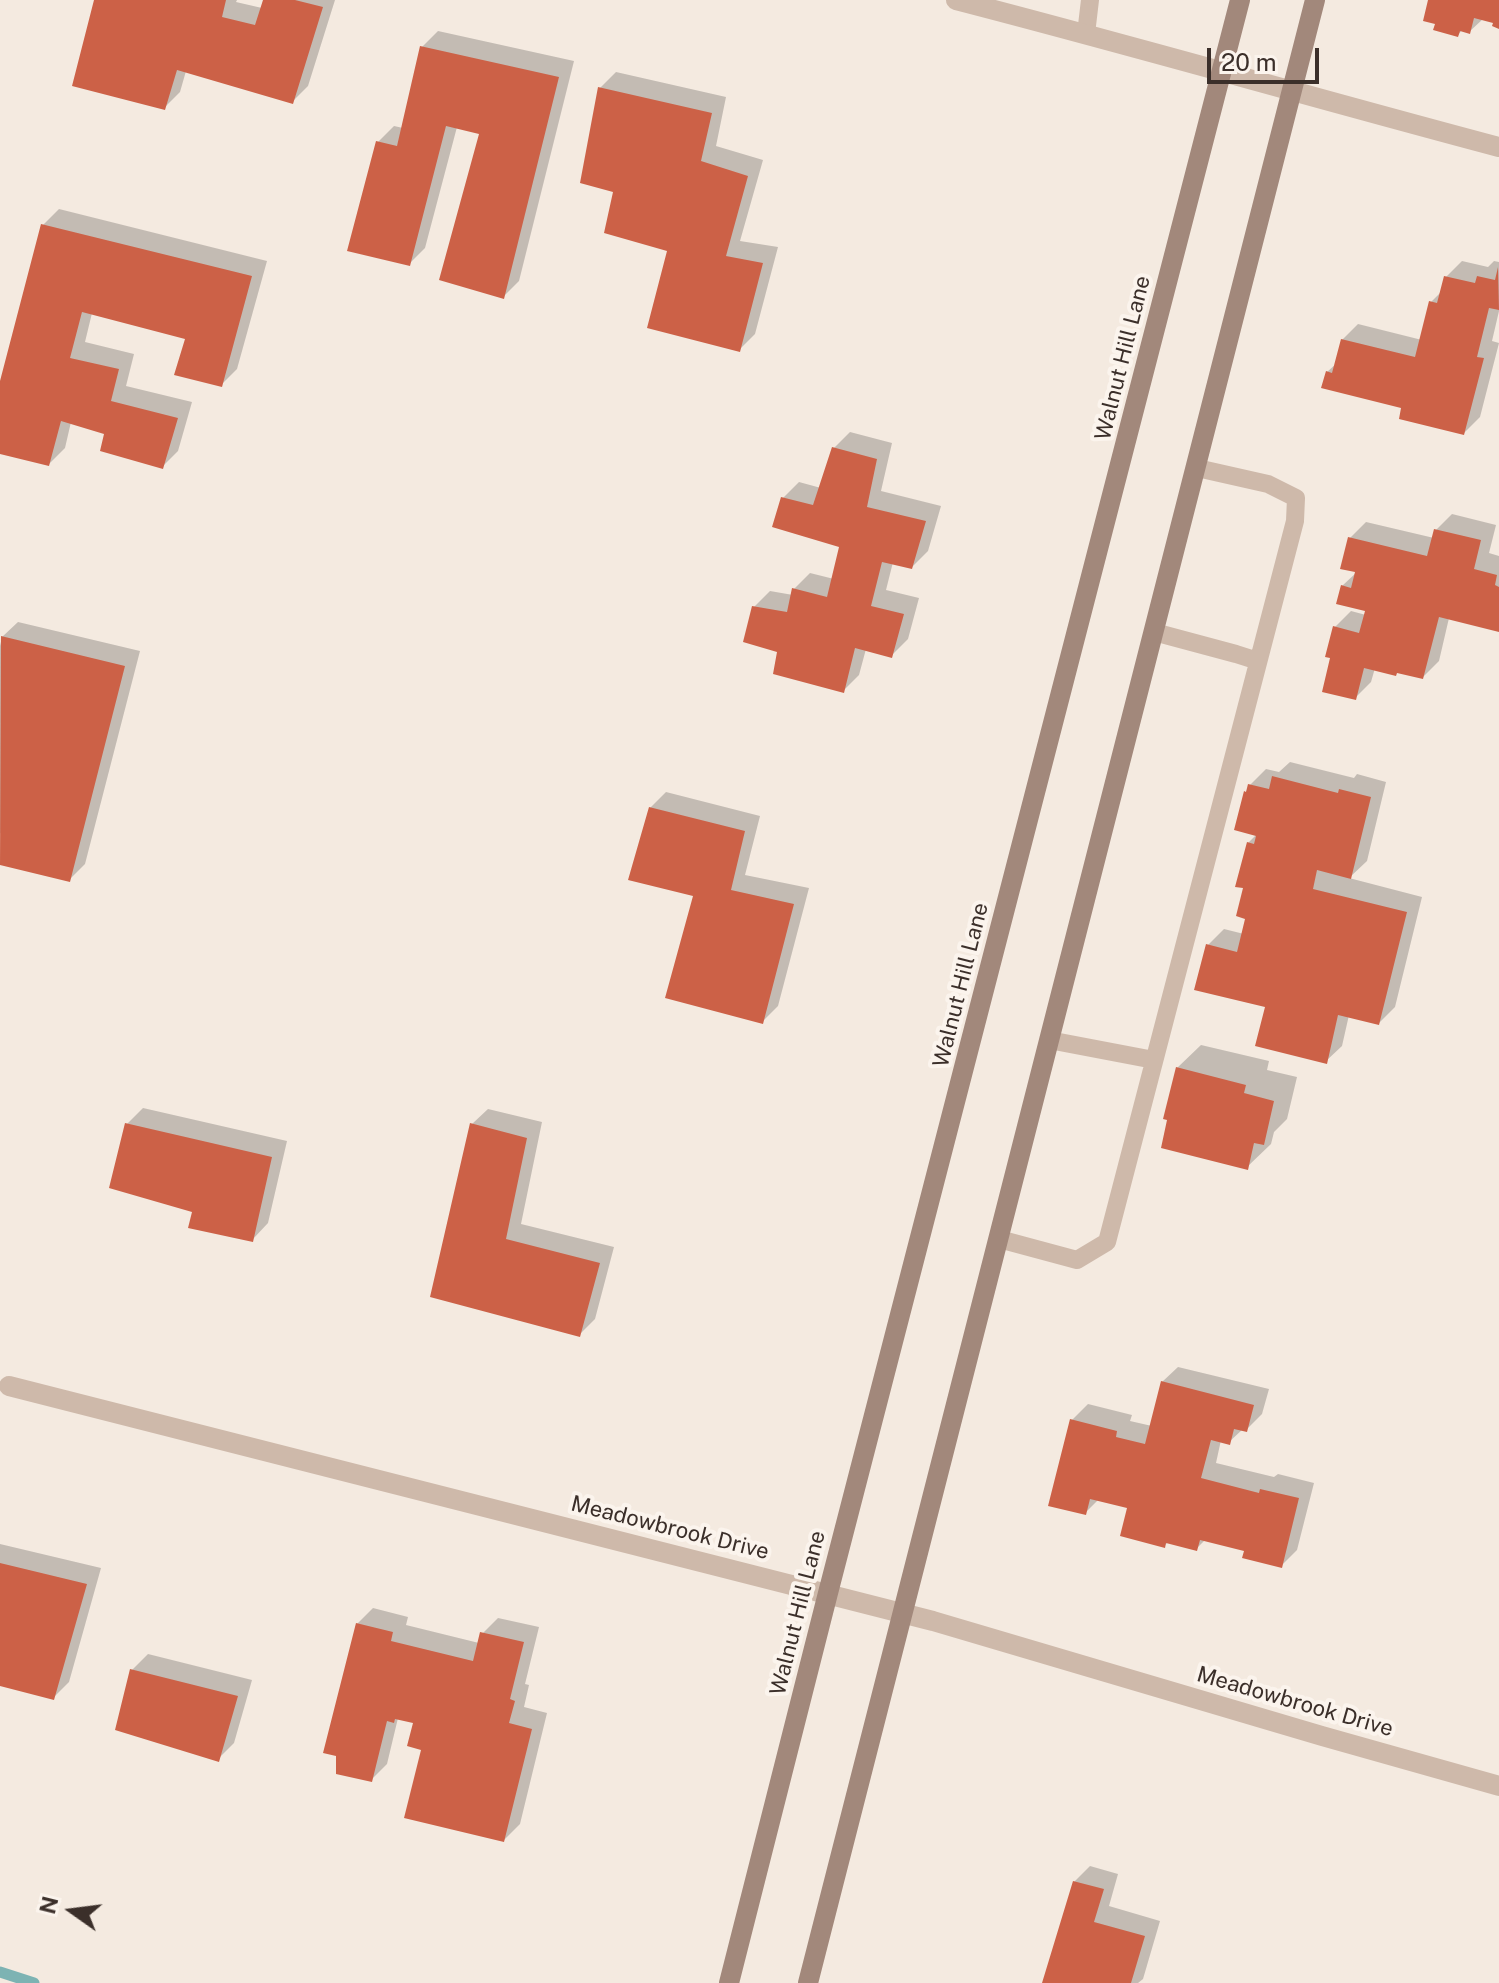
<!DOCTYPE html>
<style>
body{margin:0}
#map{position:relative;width:1499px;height:1983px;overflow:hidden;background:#f4eae0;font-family:"Public Sans",sans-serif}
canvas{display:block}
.north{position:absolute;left:32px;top:1871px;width:80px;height:80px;-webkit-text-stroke:6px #fbf4ed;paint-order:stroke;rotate:284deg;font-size:22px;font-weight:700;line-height:32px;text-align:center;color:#3b2f2a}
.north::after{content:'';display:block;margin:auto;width:28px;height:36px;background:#3b2f2a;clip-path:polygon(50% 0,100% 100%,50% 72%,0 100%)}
.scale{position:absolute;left:1207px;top:48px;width:112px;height:36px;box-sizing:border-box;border:4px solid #3b2f2a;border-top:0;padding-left:10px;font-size:24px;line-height:28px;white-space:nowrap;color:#3b2f2a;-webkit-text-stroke:6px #fbf4ed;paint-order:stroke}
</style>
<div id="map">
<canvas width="1499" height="1983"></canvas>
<div class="north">N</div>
<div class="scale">20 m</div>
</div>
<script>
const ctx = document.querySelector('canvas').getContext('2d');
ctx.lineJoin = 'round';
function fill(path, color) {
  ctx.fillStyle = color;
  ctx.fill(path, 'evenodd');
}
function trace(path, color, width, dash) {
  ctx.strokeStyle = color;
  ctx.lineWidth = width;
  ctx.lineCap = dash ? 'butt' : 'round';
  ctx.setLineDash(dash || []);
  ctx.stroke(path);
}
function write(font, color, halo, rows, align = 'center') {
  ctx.font = font + ' "Public Sans",sans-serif';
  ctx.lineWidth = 8;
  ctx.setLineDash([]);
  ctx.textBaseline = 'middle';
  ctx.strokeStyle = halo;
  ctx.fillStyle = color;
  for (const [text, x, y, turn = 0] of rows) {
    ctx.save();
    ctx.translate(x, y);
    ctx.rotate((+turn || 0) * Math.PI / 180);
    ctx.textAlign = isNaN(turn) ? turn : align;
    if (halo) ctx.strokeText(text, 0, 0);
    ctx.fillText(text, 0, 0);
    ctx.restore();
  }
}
const shadow = new Path2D(`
 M96,0H237L236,2L262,8L265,0H335L308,86L292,102L186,71L180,92L164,108Z
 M1430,0H1499V26L1495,22L1483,19L1469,32L1462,30L1458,35L1437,23Z
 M438,31L574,61L519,281L503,297L482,133L457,127L425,248L409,264L378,142L394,126L403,128L422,47Z
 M616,72L726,97L716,146L763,160L740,241L778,247L755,334L739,350L669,250L615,191L600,88Z
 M59,209L267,261L237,369L221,385L188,337L92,313L85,342L134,354L126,386L192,402L178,451L162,467L107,432L71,422L65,448L49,464L0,452V389L43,225Z
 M1462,261L1488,267L1494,261L1499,262V311L1492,341L1499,343L1480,417L1464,433L1327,372L1337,363L1342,340L1358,324L1422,340L1431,302L1442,291L1446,277Z
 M850,432L892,443L881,491L941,506L928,551L912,567L893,562L886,590L919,598L908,639L892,655L866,649L859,675L843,691L780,650L754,607L770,591L793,595L794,589L810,573L834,579L841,546L783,498L799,482L821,488L834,448Z
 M1452,514L1496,525L1489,553L1499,556V630L1449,618L1439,661L1423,677L1375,668L1371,682L1355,698L1333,657L1335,627L1351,611L1366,615L1367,610L1342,586L1358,571L1350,538L1366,522L1434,538L1436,530Z
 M18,622L140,651L85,864L69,880L0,863L3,834L0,833V646L2,637Z
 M1290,762L1354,778L1357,774L1386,782L1367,861L1349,878L1422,897L1395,1007L1379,1023L1349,1015L1342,1046L1326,1061L1267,1006L1208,945L1224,929L1244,934L1248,917L1245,887L1248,843L1257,834L1246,792L1250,785L1266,769L1279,772Z
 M666,792L760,816L745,875L809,888L778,1006L762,1022L650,808Z
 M1201,1045L1269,1061L1267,1070L1297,1077L1287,1119L1274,1132L1271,1144L1247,1167L1177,1068Z
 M143,1108L287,1141L268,1223L253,1239L194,1210L127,1124Z
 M488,1109L542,1122L521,1224L614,1247L595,1319L579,1335L432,1295L472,1124Z
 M1178,1367L1269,1389L1262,1414L1246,1430L1243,1429L1229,1442L1221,1440L1216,1463L1274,1477L1278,1474L1314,1483L1297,1550L1281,1566L1246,1549L1206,1539L1196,1549L1168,1542L1165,1545L1129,1507L1099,1499L1085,1513L1072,1420L1088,1404L1132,1415L1130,1421L1152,1426L1162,1382Z
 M0,1544L101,1568L69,1682L53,1698L0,1684Z
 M373,1608L408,1617L406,1625L479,1643L482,1634L498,1618L539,1627L525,1684L529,1685L524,1707L547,1713L520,1824L504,1840L423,1748L415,1722L398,1718L387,1764L371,1780L357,1624Z
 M148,1654L252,1680L234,1743L218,1759L132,1670Z
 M1090,1866L1118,1874L1109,1906L1160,1921L1143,1979L1138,1983H1044L1074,1882Z`);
const stream = new Path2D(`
 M0,1972L34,1983`);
const building = new Path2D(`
 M94,0H226L222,17L255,25L263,0H295L323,7L293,104L177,70L165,110L72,86Z
 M1428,0H1499V29L1492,26L1493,23L1474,18L1470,34L1460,31L1458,37L1433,30L1435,24L1423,21Z
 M420,46L559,77L504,299L439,280L479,134L446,126L410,266L347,251L376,141L397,146Z
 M598,87L712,113L701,161L748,176L726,256L763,263L740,352L647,328L667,251L604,233L613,192L580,183Z
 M41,224L252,276L222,387L174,375L185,339L82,312L70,358L119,369L111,401L178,418L163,469L100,451L104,434L61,421L49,466L0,454V381Z
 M1498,267L1499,310L1489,308L1477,357L1484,358L1464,435L1399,419L1401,408L1321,388L1326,371L1332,373L1341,339L1415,357L1429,301L1437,303L1444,276L1475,283L1477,276L1495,280Z
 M832,447L877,459L867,507L926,521L912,569L882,562L871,606L904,614L892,658L855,648L844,693L773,674L777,652L743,642L752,606L787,612L792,588L827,597L839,547L772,527L781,497L813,505Z
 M1434,529L1481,540L1474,569L1497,575L1495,585L1499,587V632L1439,617L1423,679L1397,673L1396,676L1364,668L1356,700L1322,692L1330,658L1325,657L1333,626L1359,633L1365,611L1336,604L1341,585L1351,588L1355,572L1340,569L1348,537L1427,556Z
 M1,636L125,666L70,882L0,865Z
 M1272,776L1338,793L1339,789L1371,797L1351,879L1317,870L1313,889L1407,912L1379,1025L1338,1015L1327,1064L1255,1046L1265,1007L1194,990L1206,944L1237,952L1245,919L1236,916L1243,888L1235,887L1247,842L1254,844L1256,836L1234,830L1244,791L1246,792L1248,784L1269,789Z
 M649,807L745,831L731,890L794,904L763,1024L665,998L693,896L628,880Z
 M1176,1067L1246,1085L1244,1093L1274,1101L1264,1145L1254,1143L1248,1170L1161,1148L1167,1120L1163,1119Z
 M125,1123L272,1157L253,1242L188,1228L192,1212L109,1188Z
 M470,1123L527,1138L506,1239L600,1263L580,1337L430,1297Z
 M1161,1381L1254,1405L1247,1432L1234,1429L1230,1445L1211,1440L1201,1478L1259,1493L1260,1489L1299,1498L1282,1568L1242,1558L1244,1551L1200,1540L1197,1551L1166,1543L1165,1548L1120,1536L1127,1508L1090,1499L1086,1515L1048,1506L1070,1419L1117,1431L1116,1437L1145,1444Z
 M0,1563L87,1584L54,1700L0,1686Z
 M356,1623L393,1632L391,1641L473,1661L480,1632L524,1642L510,1699L515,1701L509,1723L532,1729L504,1842L404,1818L421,1750L407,1746L413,1723L395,1719L394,1723L387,1721L372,1782L336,1774V1756L323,1753Z
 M130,1669L238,1696L219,1762L115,1730Z
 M1073,1881L1104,1889L1094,1922L1145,1936L1131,1983H1042Z`);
const service = new Path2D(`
 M1086,34L1090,0
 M1154,632L1236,654L1258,661
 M1049,1040L1154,1060
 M999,1239L1077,1260L1107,1242L1295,521L1296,498L1268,484L1197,468`);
const minor = new Path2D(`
 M956,0C1138,47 1318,99 1499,147
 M9,1386L933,1621L1322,1736L1499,1786`);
const secondary = new Path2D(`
 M729,1983L828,1593L1240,0
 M808,1983L1315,0`);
const streetNames = [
 ["Walnut Hill Lane",1123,358,-76],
 ["Walnut Hill Lane",961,985,-76],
 ["Meadowbrook Drive",670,1528,14],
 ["Walnut Hill Lane",798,1613,-76],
 ["Meadowbrook Drive",1295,1702,16]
];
fill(shadow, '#0003');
trace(stream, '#7db3b3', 11);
fill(building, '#cc6147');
trace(service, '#ceb9aa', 18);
trace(minor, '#ceb9aa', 20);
trace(secondary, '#a2887b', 20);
write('22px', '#3b2f2a', '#fbf4ed', streetNames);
</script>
